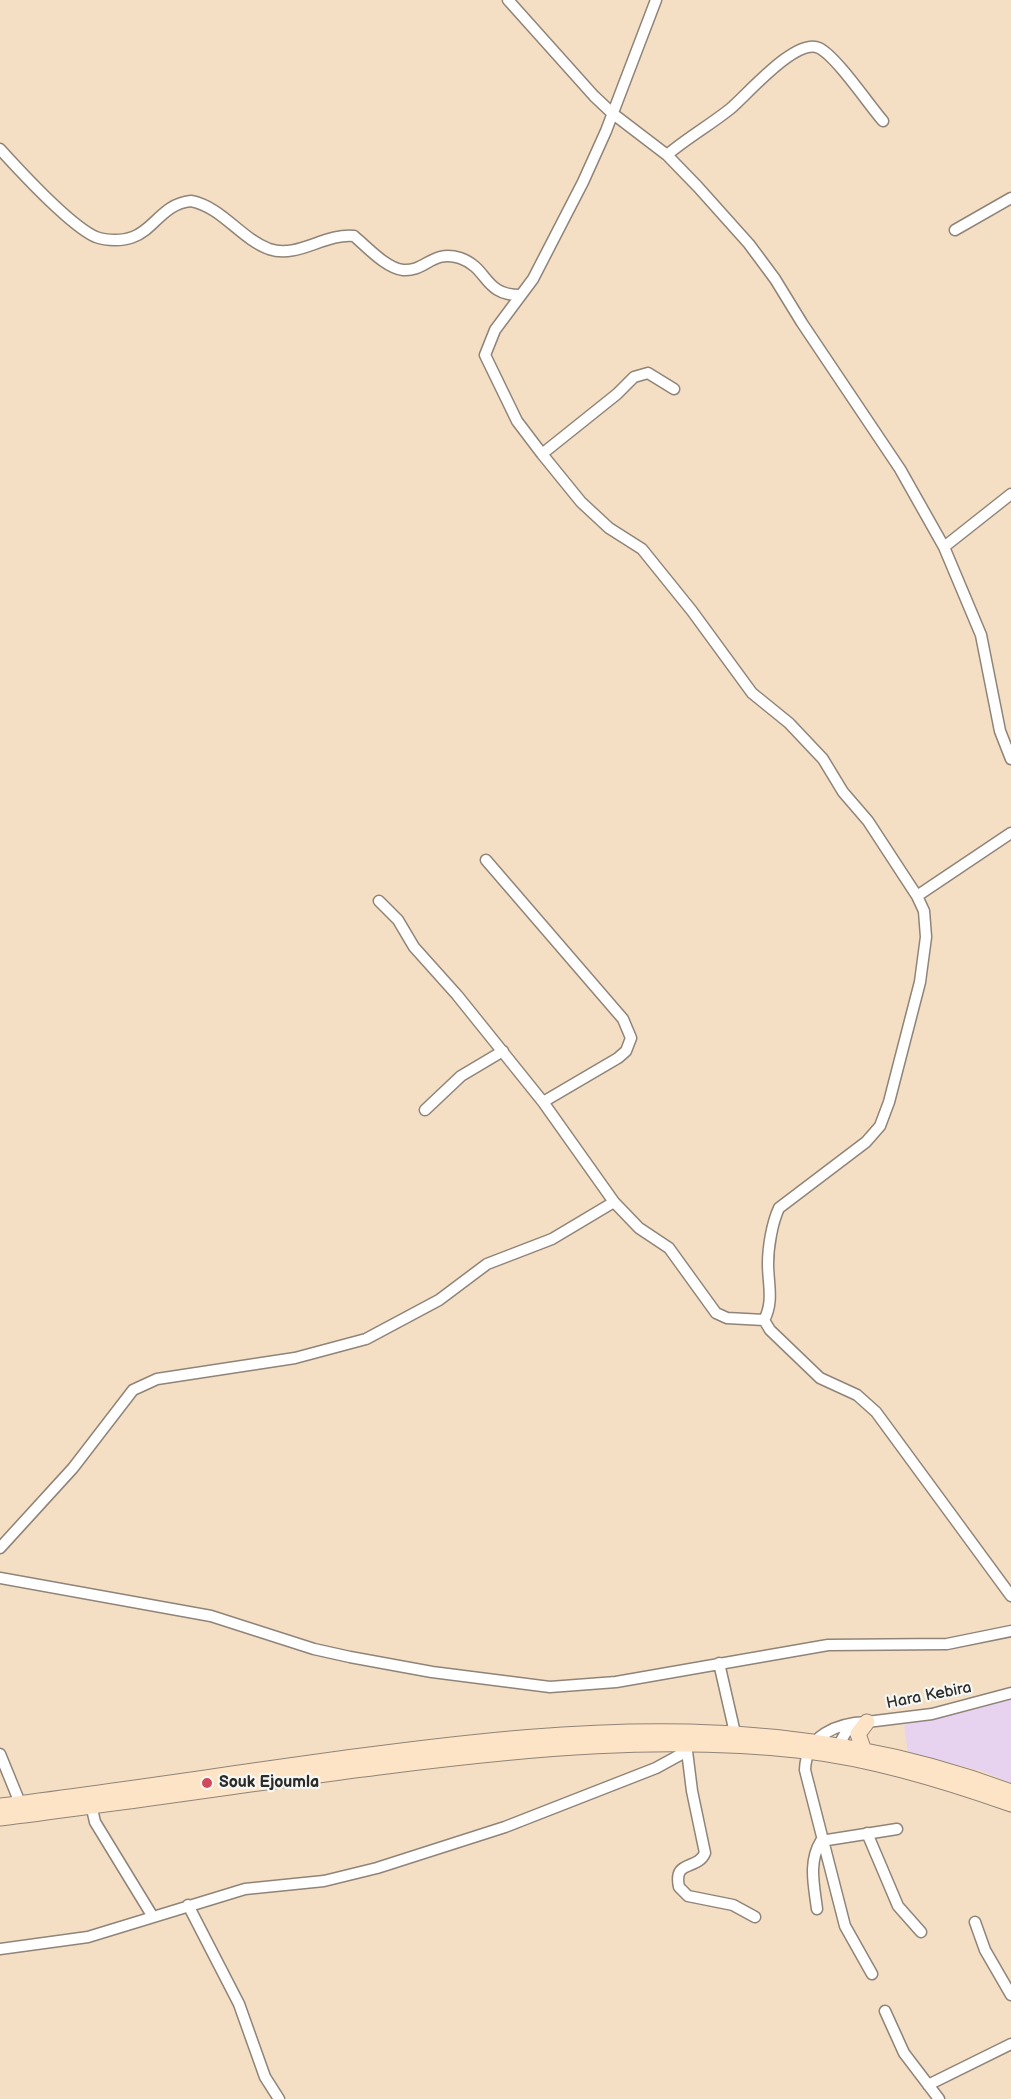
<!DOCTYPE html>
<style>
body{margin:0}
canvas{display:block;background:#f4dec4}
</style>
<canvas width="1011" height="2099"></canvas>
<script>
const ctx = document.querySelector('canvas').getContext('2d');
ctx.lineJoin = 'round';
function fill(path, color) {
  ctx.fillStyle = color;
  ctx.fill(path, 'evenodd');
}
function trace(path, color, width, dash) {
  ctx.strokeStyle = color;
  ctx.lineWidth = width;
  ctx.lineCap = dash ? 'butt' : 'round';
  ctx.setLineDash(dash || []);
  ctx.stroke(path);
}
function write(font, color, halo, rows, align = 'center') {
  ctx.font = font + ' "Balsamiq Sans",sans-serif';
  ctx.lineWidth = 4.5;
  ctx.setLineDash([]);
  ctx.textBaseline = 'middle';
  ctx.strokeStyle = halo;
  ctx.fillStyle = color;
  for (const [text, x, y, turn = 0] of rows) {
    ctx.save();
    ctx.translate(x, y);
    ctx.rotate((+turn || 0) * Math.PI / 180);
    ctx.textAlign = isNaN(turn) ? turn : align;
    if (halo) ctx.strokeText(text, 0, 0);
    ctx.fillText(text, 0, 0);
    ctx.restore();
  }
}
const built = new Path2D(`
 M1011,1698V1783L982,1771L908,1753L904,1725Z`);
const street = new Path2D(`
 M508,0L594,96L612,113L667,155L698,187L749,244L775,279L802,323L900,469L944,547L981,635L1000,731L1011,759
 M656,0L606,131L583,182L533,279L495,330L485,355L517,421L542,454L581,502L609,528L642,549L692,611L752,693L789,723L823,759L843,792L868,821L917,896L924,911L926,937L920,982L889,1102L880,1126L866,1142L779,1208C772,1223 768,1247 768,1264C768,1283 774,1302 764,1320
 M0,149C20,171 71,226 96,237C107,241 123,241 133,237C155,229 162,204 191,201C222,207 240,238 269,249C298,259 324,233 354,236C367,247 386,268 403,270C425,272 433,249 460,258C489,268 483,295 520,295
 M667,155C687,138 710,125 730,109C747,95 796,37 819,48C836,56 869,105 883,121
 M955,230L1011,198
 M542,454L617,394L634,377L648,373L674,389
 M944,547L1011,494
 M486,860L623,1019L631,1038L626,1051L618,1058L543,1102
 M917,896L1011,833
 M379,901L398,920L414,947L457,995L543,1102L614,1202L639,1228L669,1248L716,1313L727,1318L764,1320L770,1330L820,1378L857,1395L876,1412L1011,1596
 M425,1110L461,1076L503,1051
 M0,1548L73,1468L133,1390L157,1379L295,1358L366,1339L439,1300L487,1264L552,1239L614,1202
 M0,1578L211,1616L314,1649L350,1657L432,1672L550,1687L616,1682L828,1645L947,1644L1011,1631
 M719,1663L735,1733
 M867,1722C837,1723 806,1735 805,1770L845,1926L872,1974
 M836,1750L846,1732L867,1722L932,1714L1011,1693
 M687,1751L692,1791L705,1853C697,1871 673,1859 679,1887L688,1896L733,1905L755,1917
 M0,1754L20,1803
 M90,1800L95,1822L153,1917
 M867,1833L898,1906L921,1932
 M821,1841L897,1829
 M188,1905L239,2004L265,2077L279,2099
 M817,1909C814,1885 808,1862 821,1841
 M975,1922L985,1950L1011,1995
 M0,1949L88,1937L245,1889L324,1881L377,1868L505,1827L656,1768L687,1751L686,1739
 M885,2011L904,2053L939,2099
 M928,2085L1011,2044`);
const secondary = new Path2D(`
 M864,1751L858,1734L867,1722
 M0,1806C121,1791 241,1772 362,1756C588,1726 792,1710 1011,1792
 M0,1818C129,1802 258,1782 387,1766C529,1748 664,1735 807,1751C873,1759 949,1782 1011,1804`);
const markers = [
 [207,1783,6,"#d1495b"]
];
const streetNames = [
 ["Hara Kebira",929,1696,-11]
];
const poiNames = [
 ["Souk Ejoumla",219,1783]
];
fill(built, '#e7d2ef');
trace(street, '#908478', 13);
trace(secondary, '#908478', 17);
trace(street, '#fff', 10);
trace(secondary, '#fee4c6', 15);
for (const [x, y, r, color] of markers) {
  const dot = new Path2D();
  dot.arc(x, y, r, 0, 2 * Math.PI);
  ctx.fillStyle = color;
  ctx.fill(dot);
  trace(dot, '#f6f6f2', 2);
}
write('16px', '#2b2b2b', '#f6f6f2', streetNames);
write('bold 16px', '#2b2b2b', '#f6f6f2', poiNames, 'left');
</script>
